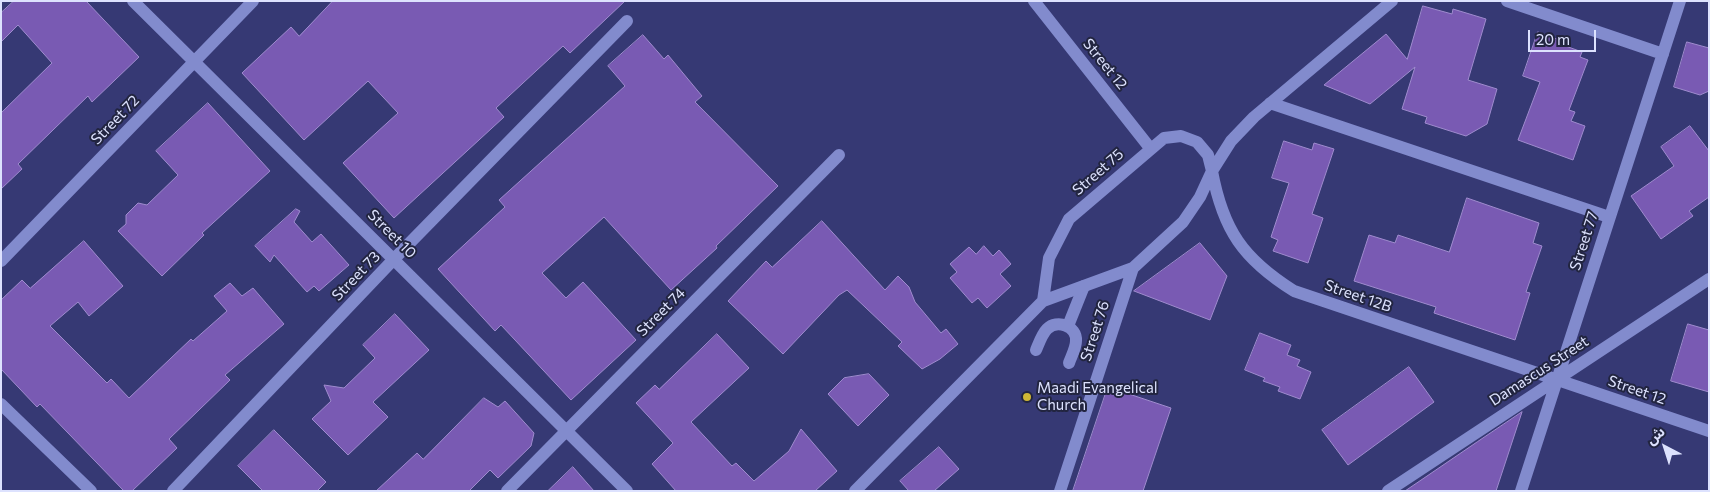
<!DOCTYPE html>
<meta charset="utf-8">
<style>
body{margin:0}
#map{position:relative;width:1710px;height:492px;overflow:hidden;background:#363974;font-family:Commissioner,"Noto Sans Arabic",sans-serif}
canvas{display:block}
.frame{position:absolute;inset:0;border:2px solid #dde2fe;pointer-events:none}
.north{position:absolute;left:1640px;top:422px;width:50px;height:50px;-webkit-text-stroke:4px #222540;paint-order:stroke;rotate:320deg;font-size:14px;font-weight:700;line-height:20px;text-align:center;color:#dde2fe}
.north::after{content:'';display:block;margin:auto;width:18px;height:22px;background:#dde2fe;clip-path:polygon(50% 0,100% 100%,50% 72%,0 100%)}
.scale{position:absolute;left:1528px;top:30px;width:68px;height:22px;box-sizing:border-box;border:2px solid #dde2fe;border-top:0;padding-left:6px;font-size:15px;line-height:18px;white-space:nowrap;color:#dde2fe;-webkit-text-stroke:4px #222540;paint-order:stroke}
</style>
<div id="map">
<canvas width="1710" height="492"></canvas>
<div class="frame"></div>
<div class="north">ش</div>
<div class="scale">20 m</div>
</div>
<script>
const ctx = document.querySelector('canvas').getContext('2d');
ctx.lineJoin = 'round';
function fill(path, color) {
  ctx.fillStyle = color;
  ctx.fill(path, 'evenodd');
}
function trace(path, color, width, dash) {
  ctx.strokeStyle = color;
  ctx.lineWidth = width;
  ctx.lineCap = dash ? 'butt' : 'round';
  ctx.setLineDash(dash || []);
  ctx.stroke(path);
}
function write(font, color, halo, rows, align = 'center') {
  ctx.font = font + ' Commissioner,sans-serif';
  ctx.lineWidth = 4;
  ctx.setLineDash([]);
  ctx.textBaseline = 'middle';
  ctx.strokeStyle = halo;
  ctx.fillStyle = color;
  for (const [text, x, y, turn = 0] of rows) {
    ctx.save();
    ctx.translate(x, y);
    ctx.rotate((+turn || 0) * Math.PI / 180);
    ctx.textAlign = isNaN(turn) ? turn : align;
    if (halo) ctx.strokeText(text, 0, 0);
    ctx.fillText(text, 0, 0);
    ctx.restore();
  }
}
const building = new Path2D(`
 M14,1H86L139,57L92,102L88,96L18,164L22,169L1,189V113L52,63L18,25L1,42V13Z
 M333,1H625L570,53L563,46L496,108L504,117L394,218L343,163L398,113L368,81L304,140L242,73L291,27L299,36Z
 M1423,6L1452,14L1453,9L1486,19L1468,80L1497,89L1487,124L1466,136L1425,123L1427,117L1402,109L1415,67L1370,104L1324,85L1386,34L1407,59Z
 M1538,32L1565,42L1563,45L1582,52L1580,57L1588,60L1569,110L1575,112L1571,121L1585,126L1573,160L1518,140L1540,82L1523,76Z
 M643,35L664,59L668,55L702,96L695,102L778,186L716,246L717,248L671,290L604,217L542,273L566,298L583,282L636,340L571,400L501,325L495,331L438,269L505,207L499,200L625,86L608,66Z
 M1687,42L1709,48V91L1700,95L1674,87Z
 M208,103L270,171L202,233L204,235L162,276L118,231L126,224V215L138,203L147,205L178,175L156,151Z
 M1690,126L1709,151V197L1689,211L1693,216L1661,239L1631,196L1674,166L1661,147Z
 M1284,141L1312,150L1314,143L1334,149L1312,214L1323,218L1308,263L1273,251L1278,240L1271,237L1289,183L1272,178Z
 M1467,198L1539,223L1533,243L1542,246L1526,292L1530,293L1515,340L1434,313L1436,307L1354,281L1369,235L1395,243L1398,235L1449,252Z
 M296,209L300,211L294,222L312,242L321,234L349,265L319,291L314,286L307,292L274,255L270,262L255,246Z
 M822,221L885,290L898,276L909,287L915,302L941,333L946,329L958,344L940,359L922,369L898,346L902,342L847,290L839,295L783,354L728,301L766,261L772,267Z
 M84,241L123,286L89,316L78,302L50,326L107,383L111,379L129,398L191,339L193,341L227,311L214,296L230,283L242,296L253,288L284,324L225,375L230,380L169,439L177,448L132,491H124L40,404L37,407L1,369V300L22,280L30,288Z
 M1200,243L1227,276L1210,320L1134,291Z
 M984,246L993,256L999,250L1011,264L1000,274L1011,286L987,308L978,298L972,303L950,278L957,272L950,264L969,247L976,254Z
 M395,314L429,350L373,402L388,417L348,455L312,419L331,401L324,385L344,388L375,358L363,345Z
 M1688,324L1709,330V392L1671,381Z
 M1260,333L1291,345L1287,355L1300,360L1297,366L1311,372L1300,399L1278,391L1280,387L1263,381L1265,378L1245,370Z
 M717,334L749,368L691,422L732,466L736,463L754,481L789,451L801,429L837,471L815,491H676L652,464L673,443L636,403L655,385L659,389Z
 M1409,367L1434,402L1348,465L1322,430Z
 M869,374L889,395L858,426L828,394L844,378Z
 M1108,387L1171,408L1143,491H1073Z
 M484,398L498,407L505,401L534,433L531,446L498,478L490,470L469,491H376L417,453L423,459Z
 M1522,412L1496,491H1405L1477,442Z
 M274,430L326,482L317,491H263L238,466Z
 M939,447L959,469L934,491H909L900,481Z
 M573,467L594,491H548Z`);
const lane = new Path2D(`
 M1068,326L1084,286
 M1036,350C1039,343 1042,334 1047,329C1057,319 1077,326 1076,341C1076,348 1071,357 1069,363`);
const street = new Path2D(`
 M133,1L627,491
 M1034,1L1150,148
 M1392,1L1254,117L1231,141L1212,171C1223,230 1243,259 1294,291L1709,431
 M1507,1L1663,54
 M1270,103L1609,217
 M1,261L253,1
 M1,404L91,491
 M173,491L394,259L627,21
 M507,491L839,155
 M855,491L1043,301L1133,268L1183,222L1200,197L1212,171L1208,155L1197,142L1181,136L1164,138L1069,219L1049,258L1043,301
 M1060,491L1133,268
 M1388,491L1709,279
 M1521,491L1680,1`);
const markers = [
 [1027,397,5,"#d0b736"]
];
const streetNames = [
 ["Street 12",1105,64,51],
 ["Street 72",115,120,-46],
 ["Street 75",1098,172,-41],
 ["Street 10",392,234,45],
 ["Street 77",1584,241,-72],
 ["Street 73",356,276,-46],
 ["Street 12B",1358,296,19],
 ["Street 74",661,312,-45],
 ["Street 76",1095,331,-72],
 ["Damascus Street",1539,371,-33],
 ["Street 12",1637,390,19]
];
const poiNames = [
 ["Maadi Evangelical",1037,388],
 ["Church",1037,405]
];
fill(building, '#795ab3');
trace(building, '#9f8bce', 1);
trace(lane, '#828bcd', 12);
trace(street, '#828bcd', 12);
for (const [x, y, r, color] of markers) {
  const dot = new Path2D();
  dot.arc(x, y, r, 0, 2 * Math.PI);
  ctx.fillStyle = color;
  ctx.fill(dot);
  trace(dot, '#222540', 2);
}
write('15px', '#dde2fe', '#222540', streetNames);
write('15px', '#dde2fe', '#222540', poiNames, 'left');
</script>
